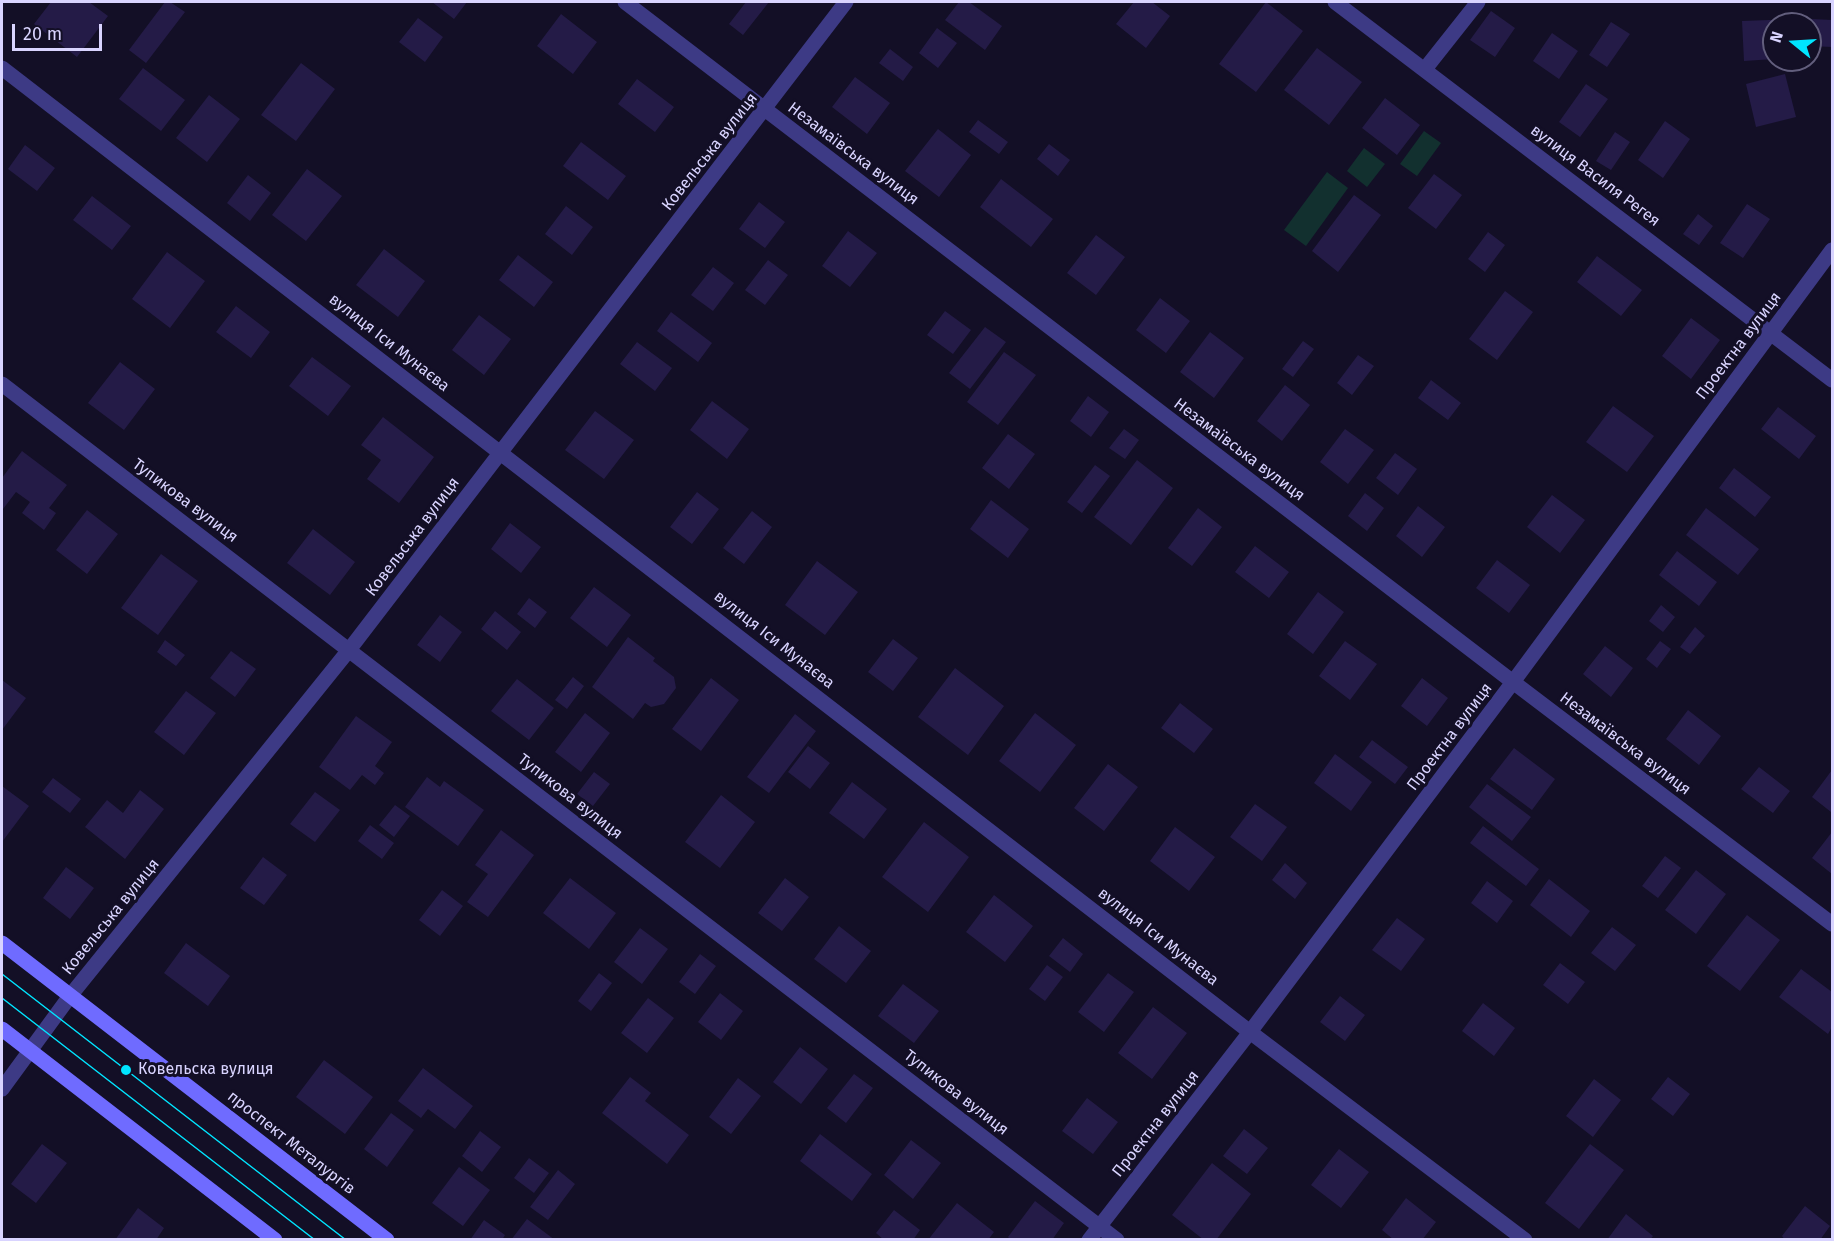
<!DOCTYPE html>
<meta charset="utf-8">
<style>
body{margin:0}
#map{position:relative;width:1834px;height:1241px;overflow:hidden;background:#130f26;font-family:"Fira Sans",sans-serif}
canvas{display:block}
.frame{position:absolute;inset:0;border:3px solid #d9d4ff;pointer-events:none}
.north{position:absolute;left:1762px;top:12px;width:60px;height:60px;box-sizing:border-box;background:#130f26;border:2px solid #625e7d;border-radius:50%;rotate:288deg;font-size:16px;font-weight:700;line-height:24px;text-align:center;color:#d9d4ff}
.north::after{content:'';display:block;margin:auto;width:21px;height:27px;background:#00e5ff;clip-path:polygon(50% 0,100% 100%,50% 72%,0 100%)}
.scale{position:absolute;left:12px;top:24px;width:90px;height:27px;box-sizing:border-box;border:3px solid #d9d4ff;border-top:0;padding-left:8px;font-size:18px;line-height:21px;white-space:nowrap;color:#d9d4ff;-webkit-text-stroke:4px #130f26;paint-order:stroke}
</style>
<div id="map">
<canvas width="1834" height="1241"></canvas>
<div class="frame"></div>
<div class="north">N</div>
<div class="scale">20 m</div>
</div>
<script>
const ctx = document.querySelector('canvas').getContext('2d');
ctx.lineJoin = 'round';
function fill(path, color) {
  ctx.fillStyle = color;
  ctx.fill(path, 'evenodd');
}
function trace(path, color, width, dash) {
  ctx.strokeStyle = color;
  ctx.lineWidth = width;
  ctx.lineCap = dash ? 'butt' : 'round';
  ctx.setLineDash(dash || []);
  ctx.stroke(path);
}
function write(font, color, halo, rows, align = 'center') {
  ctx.font = font + ' "Fira Sans",sans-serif';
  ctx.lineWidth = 6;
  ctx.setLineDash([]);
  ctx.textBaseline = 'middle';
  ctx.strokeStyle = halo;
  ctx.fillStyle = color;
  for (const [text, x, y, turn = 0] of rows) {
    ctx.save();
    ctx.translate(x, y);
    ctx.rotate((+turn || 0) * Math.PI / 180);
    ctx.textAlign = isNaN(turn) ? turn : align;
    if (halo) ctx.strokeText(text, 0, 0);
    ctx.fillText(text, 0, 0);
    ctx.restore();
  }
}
const green = new Path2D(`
 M1424,131L1441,143L1417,176L1400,164Z
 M1364,148L1385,164L1367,187L1347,171Z
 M1327,172L1348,188L1306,246L1284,230Z`);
const building = new Path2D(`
 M51,2H89L108,16L77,57L34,24Z
 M165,2H170L185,12L146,63L129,50Z
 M432,2H467L454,19Z
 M746,2H769L743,35L729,24Z
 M959,2H969L1002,26L985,50L945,20Z
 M1134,2H1152L1170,16L1146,48L1116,24Z
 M1266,2L1303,31L1256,92L1219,64Z
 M1491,11L1515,28L1495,57L1470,40Z
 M561,14L597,42L573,74L537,46Z
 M418,18L443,37L425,62L399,42Z
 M1796,19V24H1774V59L1744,61L1742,21Z
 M1811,19L1832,20V47L1810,46Z
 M1611,22L1630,34L1607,67L1589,55Z
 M937,28L957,43L938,68L919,53Z
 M1552,33L1578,51L1559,79L1533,61Z
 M1317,48L1362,82L1329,125L1284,90Z
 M890,49L913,67L903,81L879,63Z
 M301,63L335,89L296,141L261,115Z
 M143,68L185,100L161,131L119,99Z
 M1785,74L1796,117L1756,127L1746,84Z
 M855,77L890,103L867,134L832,107Z
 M637,79L674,107L655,132L618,104Z
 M1586,84L1608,99L1580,137L1559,122Z
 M209,95L240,119L207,162L176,138Z
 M1385,98L1420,125L1397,155L1362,128Z
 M978,120L1008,142L999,154L969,132Z
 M1665,121L1690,139L1663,178L1638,160Z
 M938,129L971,155L939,197L905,171Z
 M1615,132L1630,142L1611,170L1596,161Z
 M581,142L626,176L608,200L563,166Z
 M1049,144L1070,160L1058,176L1037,159Z
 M25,145L55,168L37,191L8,169Z
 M307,169L342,196L306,241L272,215Z
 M1434,174L1462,195L1436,229L1408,208Z
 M248,175L271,193L250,221L227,203Z
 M1001,179L1053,219L1031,247L980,207Z
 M1354,195L1381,215L1338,272L1312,251Z
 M92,196L131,226L112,250L73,220Z
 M759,202L785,222L765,248L739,229Z
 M1747,204L1770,219L1743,258L1720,243Z
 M566,206L593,227L572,255L545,234Z
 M1698,214L1713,226L1699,245L1683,234Z
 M848,231L877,253L850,287L822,266Z
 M1488,232L1505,245L1485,272L1468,259Z
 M1096,235L1125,257L1096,295L1067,273Z
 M384,249L425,281L398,317L356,285Z
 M167,252L205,281L170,328L132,299Z
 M518,255L553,282L534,307L499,280Z
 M1597,256L1642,290L1621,316L1577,282Z
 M768,260L788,275L765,305L745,290Z
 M713,267L734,283L713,311L691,295Z
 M1505,291L1533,312L1497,360L1469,339Z
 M1160,298L1190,321L1166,353L1136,330Z
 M236,306L270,332L251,358L216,332Z
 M945,311L971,330L953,354L927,335Z
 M671,312L712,343L698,362L657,331Z
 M479,315L511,339L484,375L452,350Z
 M1691,318L1720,340L1691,379L1662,356Z
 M985,327L1006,342L970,389L949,373Z
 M1210,332L1244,358L1214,398L1180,372Z
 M1303,341L1314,349L1293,377L1282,369Z
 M637,342L672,368L655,391L620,364Z
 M1004,352L1036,375L998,425L967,402Z
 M1358,355L1374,366L1352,395L1337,383Z
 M312,357L351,386L328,416L289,386Z
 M120,362L155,389L124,430L88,403Z
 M1431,380L1461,403L1448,420L1418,398Z
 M1285,385L1310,405L1282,441L1257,421Z
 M1088,396L1109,412L1091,437L1070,421Z
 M712,401L749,429L727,459L690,430Z
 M1613,406L1654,436L1627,472L1586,442Z
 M1778,407L1816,436L1799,459L1761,429Z
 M595,411L634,440L604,479L565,450Z
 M383,417L434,457L399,503L367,479L381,460L361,445Z
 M1124,429L1139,440L1125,459L1109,448Z
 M1345,429L1374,450L1348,484L1320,462Z
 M1008,434L1035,454L1009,489L982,468Z
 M22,451L67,485L49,508L56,513L44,530L22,513L30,502L16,492L3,509L2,508V478Z
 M1395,453L1417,469L1398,495L1376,478Z
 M1137,460L1173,488L1131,545L1094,517Z
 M1095,465L1110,476L1082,513L1067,502Z
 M1734,468L1771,497L1755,517L1719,488Z
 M697,492L719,509L692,544L670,527Z
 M1365,493L1384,508L1367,531L1348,516Z
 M1552,495L1585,520L1560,553L1527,527Z
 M991,500L1029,529L1008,558L970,529Z
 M1418,506L1445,527L1422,557L1396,536Z
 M1198,508L1222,527L1192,566L1168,548Z
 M1706,508L1759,549L1738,575L1686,535Z
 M87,510L118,534L87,574L56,550Z
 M752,511L772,527L744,564L723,548Z
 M510,523L541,547L521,573L491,549Z
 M313,529L355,562L330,595L287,563Z
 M1255,546L1289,572L1269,598L1235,572Z
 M1677,551L1717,582L1699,606L1659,575Z
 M161,554L198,581L158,635L121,608Z
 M1497,560L1530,585L1509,613L1476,588Z
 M817,561L858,592L825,635L785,605Z
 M594,587L631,615L607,647L570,618Z
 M1318,592L1344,612L1313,654L1287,634Z
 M529,598L547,612L535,628L517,614Z
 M1661,605L1675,617L1663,632L1649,621Z
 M495,611L521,632L507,650L481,629Z
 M440,615L462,632L440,662L417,645Z
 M1695,627L1705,636L1690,654L1680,647Z
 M628,637L655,658L653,661L674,677L676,688L664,704L651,707L645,703L633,719L592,687Z
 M893,639L918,658L893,691L868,672Z
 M165,640L185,655L176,666L157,652Z
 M1345,641L1377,664L1350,700L1319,676Z
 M1660,641L1671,649L1657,668L1646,659Z
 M1605,646L1633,668L1611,697L1583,674Z
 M231,651L256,669L235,697L210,678Z
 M955,668L1004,706L968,755L918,717Z
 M573,677L584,686L567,709L555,700Z
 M711,678L739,700L701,751L672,729Z
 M1422,678L1448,698L1427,726L1401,706Z
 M517,679L554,708L529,740L491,711Z
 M2,680L26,698L2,730Z
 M186,691L216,713L184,755L154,732Z
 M1180,703L1213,729L1194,753L1161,728Z
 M1688,710L1721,736L1699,765L1666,739Z
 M585,713L610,733L581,772L555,752Z
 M1035,713L1076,745L1040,792L999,761Z
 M795,714L816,731L769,793L747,777Z
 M356,716L392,742L375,766L384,773L375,785L362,775L350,790L319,767Z
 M1372,740L1408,767L1395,784L1359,757Z
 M808,746L830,763L810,789L788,772Z
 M1514,748L1555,779L1532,810L1490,779Z
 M1335,754L1372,782L1351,811L1314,783Z
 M1108,764L1138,787L1104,831L1074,808Z
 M1759,767L1790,791L1773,813L1741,789Z
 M1832,770V810L1831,812L1812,797Z
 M594,772L610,784L593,806L577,794Z
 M427,777L440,787L444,781L484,810L458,846L405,807Z
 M53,778L81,799L70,813L42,792Z
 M852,782L887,809L864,839L829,813Z
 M1487,784L1531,817L1512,841L1469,807Z
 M2,786L29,806L2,842Z
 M140,790L164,809L125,859L85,827L107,800L123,813Z
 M315,792L340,810L315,842L290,824Z
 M721,795L755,822L720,868L685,842Z
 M1255,804L1287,827L1262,861L1230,837Z
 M395,805L410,816L394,837L379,825Z
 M924,822L969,857L928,912L882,877Z
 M370,825L394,843L382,859L358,841Z
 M1483,826L1539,869L1526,886L1470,843Z
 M1175,827L1215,857L1189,891L1150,861Z
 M501,830L534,855L488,917L467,902L488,874L475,865Z
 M1832,832V874L1812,858Z
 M1665,856L1681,868L1658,898L1642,886Z
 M263,857L287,875L264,905L240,888Z
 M1285,863L1307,883L1295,899L1272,880Z
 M66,867L94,888L70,919L43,898Z
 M1696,870L1726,894L1696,934L1665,910Z
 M570,878L616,913L589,949L543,913Z
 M785,878L809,897L782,931L758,913Z
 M1549,879L1590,911L1571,937L1530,905Z
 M1487,881L1513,901L1497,923L1471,903Z
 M442,890L463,906L440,936L419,920Z
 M994,895L1033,926L1005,962L966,932Z
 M1747,915L1780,940L1740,991L1707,966Z
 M1397,918L1425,939L1401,971L1372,950Z
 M839,926L871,951L846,983L814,959Z
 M1612,927L1636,945L1615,971L1591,953Z
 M640,928L668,949L642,984L614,962Z
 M1063,938L1083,954L1070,972L1049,956Z
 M186,943L230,976L208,1006L164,973Z
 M700,954L716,966L695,994L679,982Z
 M1560,963L1585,982L1568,1004L1543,985Z
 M1047,965L1063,977L1045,1001L1029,989Z
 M1801,969L1832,992V1027L1828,1034L1779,997Z
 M599,973L612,983L591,1011L578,1001Z
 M1108,973L1134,992L1104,1032L1078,1012Z
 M903,984L939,1011L914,1043L878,1016Z
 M720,993L743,1011L721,1040L698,1022Z
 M1340,996L1365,1015L1345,1041L1320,1022Z
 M648,998L674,1018L647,1053L621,1033Z
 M1483,1003L1515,1028L1494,1056L1462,1031Z
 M1153,1007L1187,1033L1152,1079L1118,1053Z
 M800,1047L828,1069L801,1104L773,1082Z
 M324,1060L373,1097L345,1134L296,1097Z
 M423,1068L473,1106L455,1129L428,1109L421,1118L398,1101Z
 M854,1074L873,1088L846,1123L827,1108Z
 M630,1077L651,1093L645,1101L689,1135L667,1164L602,1113Z
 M1668,1077L1690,1094L1673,1116L1651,1099Z
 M738,1078L761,1096L731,1134L709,1117Z
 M1594,1079L1621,1100L1593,1137L1566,1116Z
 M1087,1098L1118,1122L1093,1154L1062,1131Z
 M391,1113L414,1130L387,1167L364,1149Z
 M1244,1129L1268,1148L1247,1174L1223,1156Z
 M480,1131L501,1147L482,1172L462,1156Z
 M820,1134L872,1174L852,1201L800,1161Z
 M911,1140L941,1163L913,1199L884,1175Z
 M42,1144L67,1163L36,1203L11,1184Z
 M1590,1144L1624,1170L1579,1229L1545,1203Z
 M1339,1149L1369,1172L1341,1208L1311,1185Z
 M529,1158L549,1173L534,1193L514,1178Z
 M1212,1163L1251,1194L1216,1240H1204L1172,1215Z
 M459,1167L490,1190L463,1226L432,1203Z
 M558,1170L575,1184L548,1220L530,1207Z
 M1406,1198L1436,1222L1422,1240H1394L1382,1230Z
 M1035,1201L1064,1223L1052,1240H1011L1008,1237Z
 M957,1203L994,1232L988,1240H928Z
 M1805,1206L1830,1226L1820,1240H1785L1782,1236Z
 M138,1208L164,1228L156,1240H115Z
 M894,1210L920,1230L913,1240H884L876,1233Z
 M1626,1214L1653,1236L1650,1240H1607Z
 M527,1219L555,1240H511Z
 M484,1220L505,1235L502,1240H470Z`);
const minor = new Path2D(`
 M625,2L1513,682L1832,924
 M1335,2L1832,380
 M2,68L1250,1032L1525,1240
 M1425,69L1478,2
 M2,384L1117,1240
 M2,1089L70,996L349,650L846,2
 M1089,1240L1250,1032L1513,682L1832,250`);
const secondary = new Path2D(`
 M2,943L387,1240
 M2,1029L275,1240`);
const tram = new Path2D(`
 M2,974L346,1240
 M2,998L315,1240`);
const markers = [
 [126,1070,6,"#00e5ff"]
];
const streetNames = [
 ["Ковельська вулиця",710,152,-52],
 ["Незамаївська вулиця",853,154,37],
 ["вулиця Василя Регея",1595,176,37],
 ["вулиця Іси Мунаєва",389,343,38],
 ["Проектна вулиця",1739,346,-53],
 ["Незамаївська вулиця",1239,450,37],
 ["Тупикова вулиця",185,501,37],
 ["Ковельська вулиця",413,537,-53],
 ["вулиця Іси Мунаєва",774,640,38],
 ["Проектна вулиця",1450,737,-53],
 ["Незамаївська вулиця",1625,744,37],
 ["Тупикова вулиця",570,797,38],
 ["Ковельська вулиця",111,917,-51],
 ["вулиця Іси Мунаєва",1158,937,38],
 ["Тупикова вулиця",956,1093,38],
 ["Проектна вулиця",1156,1124,-52],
 ["проспект Металургів",291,1143,38]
];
const poiNames = [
 ["Ковельска вулиця",138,1070]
];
fill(green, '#12302f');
fill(building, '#241b47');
trace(minor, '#3d3a85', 15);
trace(secondary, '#6f6bff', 15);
trace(tram, '#00e5ff', 1.5);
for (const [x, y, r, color] of markers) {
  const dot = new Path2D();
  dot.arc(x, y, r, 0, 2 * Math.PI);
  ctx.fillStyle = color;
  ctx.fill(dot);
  trace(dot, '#130f26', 2);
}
write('16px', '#d9d4ff', '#130f26', streetNames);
write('16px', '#d9d4ff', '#130f26', poiNames, 'left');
</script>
